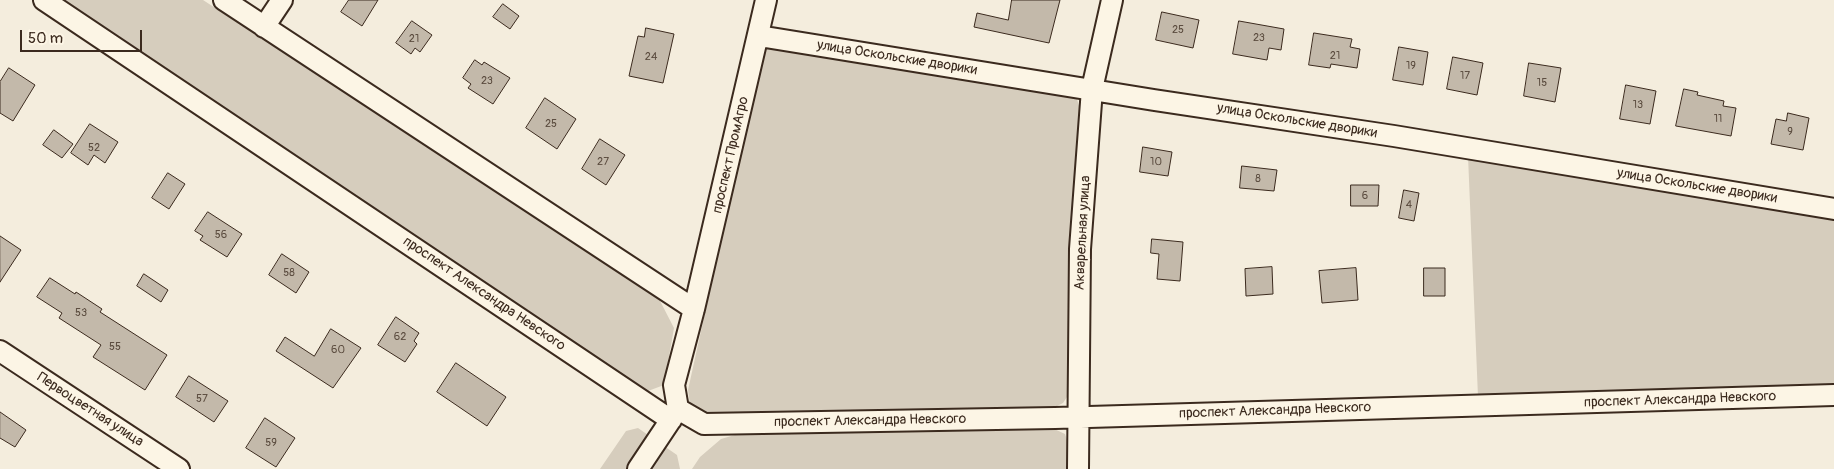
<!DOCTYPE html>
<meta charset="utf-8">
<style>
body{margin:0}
#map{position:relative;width:1834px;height:469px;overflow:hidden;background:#f4eddd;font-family:Pangolin,sans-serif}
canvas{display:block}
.scale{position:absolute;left:20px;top:30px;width:122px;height:22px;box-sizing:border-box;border:2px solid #3b2a1e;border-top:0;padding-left:6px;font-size:15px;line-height:18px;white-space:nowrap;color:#3b2a1e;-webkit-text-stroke:4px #fcf5e5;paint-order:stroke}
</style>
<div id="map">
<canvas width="1834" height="469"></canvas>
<div class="scale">50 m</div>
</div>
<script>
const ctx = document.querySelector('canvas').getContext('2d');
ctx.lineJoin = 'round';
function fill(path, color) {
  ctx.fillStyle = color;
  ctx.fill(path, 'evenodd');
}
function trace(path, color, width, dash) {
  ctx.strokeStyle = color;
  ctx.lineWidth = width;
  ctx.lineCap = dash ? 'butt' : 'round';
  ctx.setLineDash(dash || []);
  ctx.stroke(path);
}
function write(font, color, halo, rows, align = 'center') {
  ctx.font = font + ' Pangolin,sans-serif';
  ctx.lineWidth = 4.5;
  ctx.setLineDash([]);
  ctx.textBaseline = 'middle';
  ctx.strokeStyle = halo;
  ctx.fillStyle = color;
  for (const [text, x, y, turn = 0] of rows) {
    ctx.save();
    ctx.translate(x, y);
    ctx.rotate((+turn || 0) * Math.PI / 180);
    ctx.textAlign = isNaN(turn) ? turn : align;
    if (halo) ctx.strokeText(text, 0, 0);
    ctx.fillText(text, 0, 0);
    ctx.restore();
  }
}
const green = new Path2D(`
 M56,0H203L658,297L674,328L664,385L648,391L635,387Z
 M776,46L1065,92L1077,99L1081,113L1069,394L1063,403L1053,408L709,417L690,405L688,390L760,63L765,50Z
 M1468,156L1834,216V386L1478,397Z
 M1050,427L1065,434L1069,446V469H692L700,457L721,439L745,432Z
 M638,428L677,455L680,469H600L626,431Z`);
const building = new Path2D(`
 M349,0H378L362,26L341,12Z
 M1012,0H1060L1049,43L974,27L977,13L1008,20Z
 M503,4L519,16L510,29L493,17Z
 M1162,12L1199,20L1193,48L1156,40Z
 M412,21L432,35L420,52L415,48L411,54L396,43Z
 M1239,21L1284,29L1281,50L1269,48L1267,60L1233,54Z
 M646,28L674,34L663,83L629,76L638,36L644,37Z
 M1314,33L1352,39L1350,47L1360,49L1357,68L1331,64L1330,68L1309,65Z
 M1399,47L1428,52L1423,85L1393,80Z
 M1453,57L1483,63L1477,95L1447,89Z
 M475,60L482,65L484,62L510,78L493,104L468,88L471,84L463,78Z
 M1529,63L1561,68L1555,102L1524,96Z
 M9,68L35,85L13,121L0,113V82Z
 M1626,85L1656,91L1650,124L1620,119Z
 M1684,89L1698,92L1697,95L1724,101L1723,106L1736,108L1731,136L1676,126Z
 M545,98L576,119L557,149L526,128Z
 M1788,113L1809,118L1803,150L1771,144L1776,119L1786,121Z
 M90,124L118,142L105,163L94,155L88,165L71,153Z
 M54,130L73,144L62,158L43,145Z
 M600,139L625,155L606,185L582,169Z
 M1143,147L1172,152L1168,176L1140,172Z
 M1242,166L1277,170L1274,191L1240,188Z
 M168,173L185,184L169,209L152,198Z
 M1351,185H1379L1378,206H1351Z
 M1404,190L1419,193L1414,221L1399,218Z
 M208,212L242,234L227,257L200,240L203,236L195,231Z
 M0,236L21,250L0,282Z
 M1152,239L1183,242L1180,281L1157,279L1159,254L1151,253Z
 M282,254L309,272L296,293L269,275Z
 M1272,267L1273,294L1246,296L1245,269Z
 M1356,268L1358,300L1322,303L1319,271Z
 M1424,268H1445V296H1424Z
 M144,274L168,290L161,302L137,286Z
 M50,278L75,294L76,292L102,309L100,312L167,355L145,390L93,357L101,345L59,318L62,313L37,297Z
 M396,317L419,333L414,341L417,344L405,362L378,345Z
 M331,329L361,348L333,388L276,351L285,337L314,356Z
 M456,363L506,397L487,426L437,392Z
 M189,376L228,401L214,422L176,397Z
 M0,412L26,430L15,447L0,438Z
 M265,418L295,438L276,467L246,448Z`);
const minor = new Path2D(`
 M44,0L671,420
 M224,0L694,309
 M264,27L282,0
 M759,36L1154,100L1394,136L1834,209
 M0,351L179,469
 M678,409L674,385L694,309L766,0
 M638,469L678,409L704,424L1055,418L1834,395
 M1078,469L1080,249L1092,89L1112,0`);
const numberNames = [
 ["25",1178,30],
 ["23",1259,38],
 ["21",414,39],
 ["21",1335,56],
 ["24",651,57],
 ["19",1411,66],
 ["17",1465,76],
 ["23",487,81],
 ["15",1542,83],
 ["13",1638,105],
 ["11",1718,119],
 ["25",551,124],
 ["9",1790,132],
 ["52",94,148],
 ["27",603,162],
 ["10",1156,162],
 ["8",1258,179],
 ["6",1365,196],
 ["4",1409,205],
 ["56",221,235],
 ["58",289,273],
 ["53",81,313],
 ["62",400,337],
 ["55",115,347],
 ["60",338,350],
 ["57",202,399],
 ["59",271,443]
];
const streetNames = [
 ["улица Оскольские дворики",897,58,9],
 ["улица Оскольские дворики",1297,121,9],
 ["проспект ПромАгро",731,155,-77],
 ["улица Оскольские дворики",1697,186,9],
 ["Акварельная улица",1083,233,-87],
 ["проспект Александра Невского",484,294,34],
 ["проспект Александра Невского",1680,400,-2],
 ["Первоцветная улица",90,410,33],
 ["проспект Александра Невского",1275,411,-2],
 ["проспект Александра Невского",870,421,-1]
];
fill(green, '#d6cdbd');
fill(building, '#c3b9aa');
trace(building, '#3b2a1e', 1);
trace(minor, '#3b2a1e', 24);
trace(minor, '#fcf5e5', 20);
write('11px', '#5d4e41', null, numberNames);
write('14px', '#3b2a1e', '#fcf5e5', streetNames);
</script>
